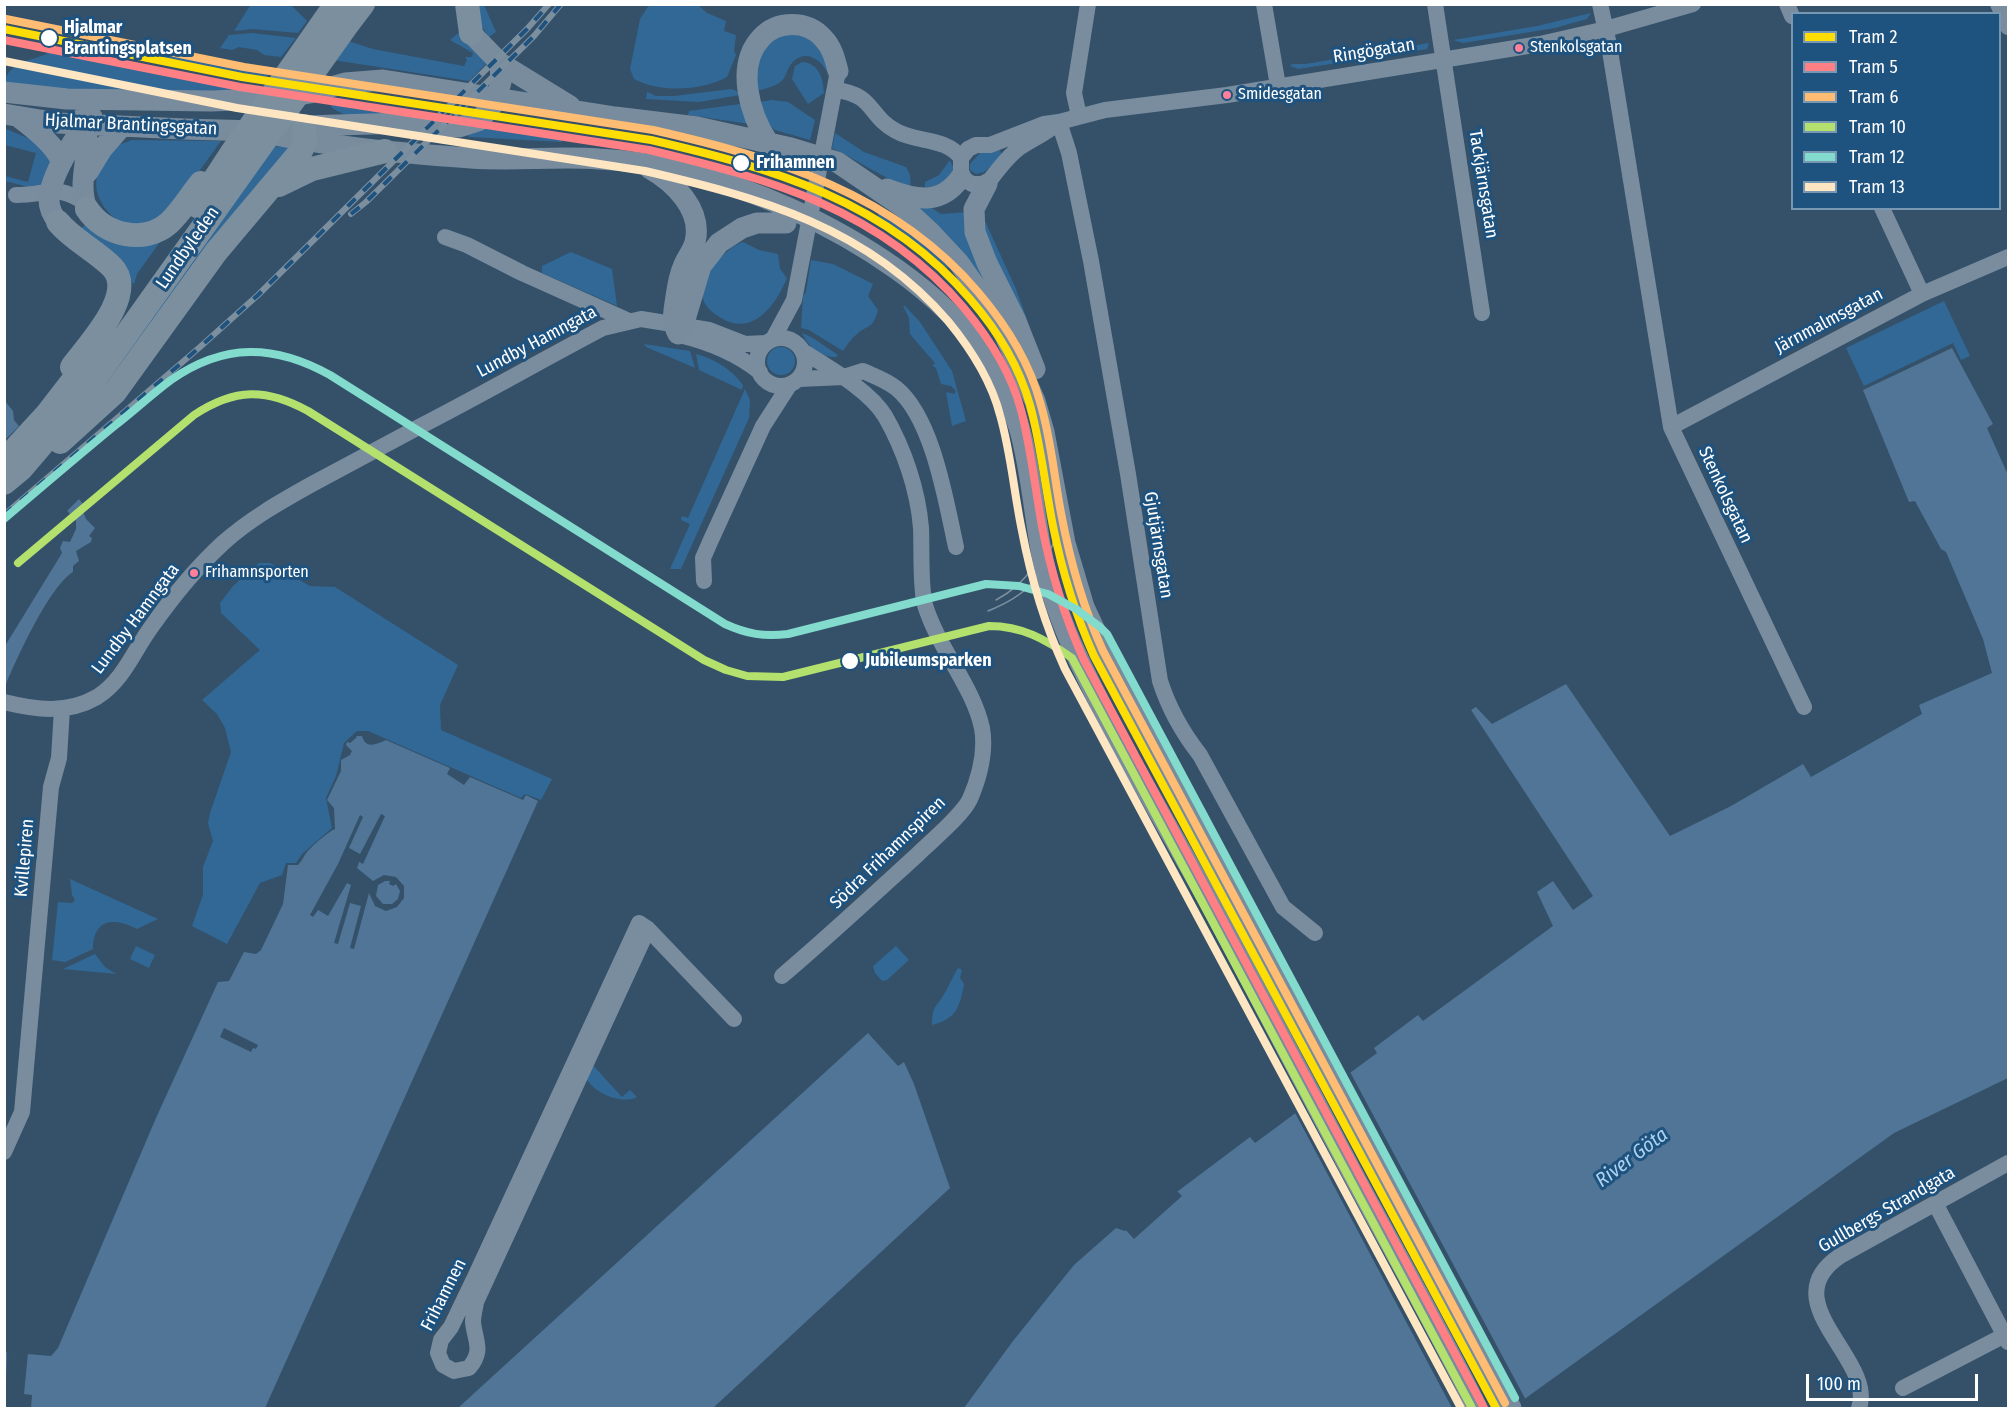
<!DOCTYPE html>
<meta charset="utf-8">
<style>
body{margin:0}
#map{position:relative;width:2013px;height:1413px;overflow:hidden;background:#345169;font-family:"Fira Sans Condensed",sans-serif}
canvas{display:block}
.frame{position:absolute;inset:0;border:6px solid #fff;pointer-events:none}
.legend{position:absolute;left:1791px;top:12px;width:210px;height:198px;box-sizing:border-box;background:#1e527f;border:2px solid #7897b2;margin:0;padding:8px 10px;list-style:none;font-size:18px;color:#fff}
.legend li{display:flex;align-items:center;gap:12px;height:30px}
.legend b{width:30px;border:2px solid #7897b2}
.scale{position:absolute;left:1806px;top:1374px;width:172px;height:27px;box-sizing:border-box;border:3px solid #fff;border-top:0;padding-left:8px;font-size:18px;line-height:21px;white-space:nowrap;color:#fff;-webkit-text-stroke:4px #1e527f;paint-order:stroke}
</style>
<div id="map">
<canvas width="2013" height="1413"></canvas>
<div class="frame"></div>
<ul class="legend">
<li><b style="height:8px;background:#fddd04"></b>Tram 2</li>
<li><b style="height:8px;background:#ff8084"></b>Tram 5</li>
<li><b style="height:8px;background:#febd73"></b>Tram 6</li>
<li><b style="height:8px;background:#b4e16e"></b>Tram 10</li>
<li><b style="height:8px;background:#82dbcc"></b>Tram 12</li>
<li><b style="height:8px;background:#fee6c2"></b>Tram 13</li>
</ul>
<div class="scale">100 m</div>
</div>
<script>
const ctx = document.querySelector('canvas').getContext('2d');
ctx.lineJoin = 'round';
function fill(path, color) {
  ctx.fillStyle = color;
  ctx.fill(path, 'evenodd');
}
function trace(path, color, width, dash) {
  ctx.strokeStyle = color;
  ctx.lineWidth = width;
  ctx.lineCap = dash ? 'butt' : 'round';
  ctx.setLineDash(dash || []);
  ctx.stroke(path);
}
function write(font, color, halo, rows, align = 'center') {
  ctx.font = font + ' "Fira Sans Condensed",sans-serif';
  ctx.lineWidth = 6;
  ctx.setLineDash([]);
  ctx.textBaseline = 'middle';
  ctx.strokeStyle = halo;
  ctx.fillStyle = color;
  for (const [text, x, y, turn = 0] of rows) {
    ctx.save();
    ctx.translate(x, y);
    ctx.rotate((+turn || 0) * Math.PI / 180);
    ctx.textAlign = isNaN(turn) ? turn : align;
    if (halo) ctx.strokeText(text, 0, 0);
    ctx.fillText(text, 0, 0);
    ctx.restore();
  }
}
const green = new Path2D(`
 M251,4L291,5L307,21L298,33L253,29L234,31Z
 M473,5H484L496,32L489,37L479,22Z
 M649,5H698L707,13L726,21L724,31L736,35L734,51L736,55L727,77C701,91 661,93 634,79L630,69L640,19Z
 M1591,13L1587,19L1555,28L1463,43L1453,40L1537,26Z
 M462,30L488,62L469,81L333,60L348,41L373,49L464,66L467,60L465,57H472L473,53L450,40Z
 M252,33L296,38L281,57L264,55L257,50L239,47L232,50L220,48L229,35Z
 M773,34L814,36L830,71L827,72C820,58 804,49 792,63C786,69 787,78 779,83C773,87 764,89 756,91L755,64Z
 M96,38L131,47L254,68L269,74L265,79L96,46Z
 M1429,43L1427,49L1298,69L1290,66L1292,64H1306Z
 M48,48L221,83L258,89L255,94L84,93L5,83C6,64 31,60 47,54Z
 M802,62C819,63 823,78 824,93L808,104L792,79L795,66Z
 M731,89L735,90L740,95L699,102L646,99L647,92L656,96H674Z
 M772,100L788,102L815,120L810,140L775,130L763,121L758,102Z
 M332,103L402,113C377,116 352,123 331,107Z
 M740,104L750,124L688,115L689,111Z
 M487,126L562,137V142L469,137L468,135L482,131Z
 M4,128L30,139L52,156L44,185L33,188L5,181V176L28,182L36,153L5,145Z
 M835,133L864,152L906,167L910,175L911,189C883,178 859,161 832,148Z
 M132,140L221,141L166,217C157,219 137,227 129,225C110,221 92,196 97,177C100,167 108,156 113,147Z
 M273,146L293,148L118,379L90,402Z
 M999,149L1003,156L984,172L976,174L970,170V164L980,153Z
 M950,160L954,169L949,181L925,189V182L939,175Z
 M927,205L941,214L968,212L1023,343L916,208Z
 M878,209C909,227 924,240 950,265L947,268L926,250L878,217Z
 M979,218L984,219L1016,289L1028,322L1023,325Z
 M86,224L170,228L137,274L134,284L126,279L79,230Z
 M743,242L759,250L778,254L780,269L787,278C775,307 751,339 718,316C712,312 705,306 703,299C697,281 725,247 743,242Z
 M571,252L612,269L617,306L542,273V266Z
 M811,260L833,264L873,284L868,296L878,310C872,331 869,323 856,335C851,339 847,345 843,351L809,330L801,328L803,296L806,292Z
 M1944,301L1970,356L1961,360L1953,343L1864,386L1846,348Z
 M903,306H905L920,322L952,371L966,421L952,426L946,392L954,394L956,391L951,386L941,384L936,368L932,365L935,364L934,362L910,334L909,318Z
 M802,333L813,338L838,355L836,357C819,357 809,348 802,333Z
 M644,344L690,351L695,368L646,347Z
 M767 361a14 14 0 1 1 28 0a14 14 0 1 1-28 0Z
 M696,354C715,359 731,369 743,385L742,390L699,370Z
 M745,389L750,400L749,418L681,569H670L690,524L681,520L682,516L688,518Z
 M259,563H270L310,586L335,587L458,665L440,705L441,730L552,779L541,800L525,794L521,798L368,731H357L344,743L336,776L326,798L332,828L302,854L296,863H286L282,875L260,883L227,944L192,926L203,895V867L213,841L208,823L210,813L231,752L225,728L217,714L202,700L260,650L221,613L220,603L233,586Z
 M70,879L158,919L137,929C115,917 93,918 93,949L65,962L52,960L58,902L72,903L75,900L72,895Z
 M136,946L155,955L149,968L130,959Z
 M896,946L909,960L887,980L882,981L875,973L873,966Z
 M95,954L105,967L116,974L63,969Z
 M958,968L962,970L960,978L964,984C960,1007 956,1019 932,1025C932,1005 936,1008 944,994C949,986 953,976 958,968Z
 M590,1062L622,1097L630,1090L637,1097C621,1105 594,1093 586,1078Z`);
const water = new Path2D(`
 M1952,348L1993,424L1987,428L2008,475V1078L1894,1133L1512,1408H964L1013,1341L1074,1265L1116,1228L1125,1231L1250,1137L1255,1143L1377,1053L1374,1048L1418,1015L1423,1021L1553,926L1537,892L1553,881L1573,910L1593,896L1471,710L1476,707L1492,724L1566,684L1670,836L1731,806L1803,764L1811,777L1922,714L1919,705L1992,673L1983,639L1946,552L1941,549L1915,501L1909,502L1863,390Z
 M4,400L13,411L14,420L83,504L81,507L86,519L95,528L89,536L92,538L91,542L76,551L79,561L73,566V572C49,587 18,656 6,684L5,683V646L62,553L60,548L63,541L70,542L76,529V521L5,439Z
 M356,736H362C366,749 375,745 386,740L450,768L447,774L464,785L470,777L523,800L526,795L538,801L265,1408H5V1352L51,1356L58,1348L156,1118L218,982L229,981L244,952L256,954L261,950L283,904L288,865H298C302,861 303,857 307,852C312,846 328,832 335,829L334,808L327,800L341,771V760L350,755L352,751L346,745L347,742L350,743L357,737Z
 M868,1033L898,1066L904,1062L914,1084L950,1188L713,1408H458Z`);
const pier = new Path2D(`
 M21,424L81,497L64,514L4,444L5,440Z
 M381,814L385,816L363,864L359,862L357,868L373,881L384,875L396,877L404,886V898L397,907L386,911L375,906L369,893L354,949L350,948L361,906L350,903L338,944L334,943L351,885L347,883L328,916L318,910L313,917L310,915L338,864L360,815L363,817L349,848L360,854ZM385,881H390L389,884L393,886L396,884L400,891L398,899L392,904H383L376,896L378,885Z
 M224,1028L258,1045L256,1049L253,1048L251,1052L220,1037Z
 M1349,1070L1527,1402L1517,1408H1452L1294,1111Z
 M1175,1189L1182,1196L1134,1239L1124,1228Z
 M7,1352L28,1353L24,1394L32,1395L31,1408H40H5Z`);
const minor = new Path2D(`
 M1264,4L1278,86
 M1435,4L1482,313
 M1600,4L1609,45L1671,427L1804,707
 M1787,4L1792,16
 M1998,4L2008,27
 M836,90C875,95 867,115 896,131C917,143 946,137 961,158
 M1079,116L1074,93L1088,4
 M1059,122C1047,133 1032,139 1019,148C1006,158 997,171 987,184H972L961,177V158L968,149L976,145H990L1044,124L1059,122L1105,110L1227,95L1540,44L1606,29L1693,4
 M1059,122L1069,153L1091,261L1128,474L1160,681C1169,709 1182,732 1200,755L1283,907L1315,933
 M16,195C48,195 56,183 85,203
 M1882,208L1922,294
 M445,237L467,245L522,273L629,321
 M679,335C709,342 736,353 760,372
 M757 362a24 24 0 1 1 48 0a24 24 0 1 1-48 0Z
 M773,339L794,300L838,71
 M799,379L844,377L863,371C874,376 886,380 896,388C933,418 946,502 956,547
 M1671,427L1922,294L2008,257
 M704,581L703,558L710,542L763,426L790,384
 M4,702C36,710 68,714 97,697C124,680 134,650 152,626C173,596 197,567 223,543C251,518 282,501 314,483C348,465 381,447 415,429C478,397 540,361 603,328L641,319L709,330L745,344L766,343
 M648,929L476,1302C475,1309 473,1315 473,1322C475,1342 484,1350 469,1368L454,1371L443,1365L438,1353L441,1340L451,1327L475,1277L639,923L648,929L734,1019
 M782,976C828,937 872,896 917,855C931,841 962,816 970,799C979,778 986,751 982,728C973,686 938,648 925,605C920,587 922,549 921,528C918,490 904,449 885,416C869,390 829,368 804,352
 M4,1152L22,1112L47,831L51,787L59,758L62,709
 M1935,1203L2008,1342
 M1903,1388L2005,1335
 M1859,1408C1876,1359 1771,1302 1840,1256L2008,1163`);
const major = new Path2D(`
 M471,33L500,63L570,106
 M4,92L67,99L212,101L282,98L310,93L345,83L383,80L615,117L697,127L791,148L837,162L903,207L930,232L959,263L985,300L1001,327L1035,401L1044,432L1065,543L1084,607L1128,701L1511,1408
 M4,114L58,123L184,129L257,131L304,126L404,123L459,127L478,121L491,107L496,99L501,82L500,63
 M83,117C95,150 75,178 87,209
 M20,118C36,131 53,143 62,162
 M257,131C329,147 398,153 471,158C514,161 557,156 599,159C664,162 730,182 789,208C859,240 940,290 984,354C1029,419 1028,475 1041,550C1047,582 1058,613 1071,643C1114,739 1170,829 1220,921C1263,1002 1305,1084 1348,1165C1391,1246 1437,1326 1477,1408
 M768,142C750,115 735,66 761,38C777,20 807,20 823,38C832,47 835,59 838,71
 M649,168C674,182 703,210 695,242C693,251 686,258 683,267C678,278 677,291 675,303C673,316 672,323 678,334
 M88,172L102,149L122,126
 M987,184L974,209L975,232L987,263L1016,321L1035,369
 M887,189C916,200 941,206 961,177
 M58,222C53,216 49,208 49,200C50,177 76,133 92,117
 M683,326L701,266L719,243L742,228L757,223H786`);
const highway = new Path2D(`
 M467,4L471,33
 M279,185L312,169L385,151
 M197,206L231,154L336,4
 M87,209C104,235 144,245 169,223C181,212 191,195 201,183
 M58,222C73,240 95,250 112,267C138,294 88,345 72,367
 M60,442L115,392L216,252L301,151L305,142L304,126
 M4,461L47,414L91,357
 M4,483L21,469L79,401L347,25L363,4`);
const tram = new Path2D(`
 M996,600C1011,592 1024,581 1033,567
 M988,611C1030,594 1038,580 1055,539`);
const rail = new Path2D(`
 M351,214L366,202L534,36L561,4
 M4,515L200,347L258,295L527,29L549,4`);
const tram1 = new Path2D(`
 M4,29L242,77L651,140C772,168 887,201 970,299C997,330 1019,366 1030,405C1041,445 1045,486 1053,526C1062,571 1075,614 1094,656L1496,1408`);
const tram2 = new Path2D(`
 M4,40L240,87L649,150C770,179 880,209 964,308C989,338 1011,372 1021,410C1031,448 1035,488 1042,526C1051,573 1065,618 1084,660L1484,1408`);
const tram3 = new Path2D(`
 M6,19L244,67L653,130C776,158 894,193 978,292C1006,325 1029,361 1040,402C1051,438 1054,476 1061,513C1070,561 1083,607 1103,651L1505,1403`);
const tram4 = new Path2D(`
 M18,563L194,415C235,388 266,388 308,411L704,660L726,670L747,676L783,677L989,626C1022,626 1045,639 1072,658L1472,1408`);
const tram5 = new Path2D(`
 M4,519C42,487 79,455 117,424C135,410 152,394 171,380C224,343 274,344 330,375L725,624C747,634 764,637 788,634L986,584L1019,586L1048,594L1076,609L1100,627L1107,634L1515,1398`);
const tram6 = new Path2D(`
 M4,61L237,108L645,171C761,198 867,227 948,321C971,349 991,380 1000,415C1011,453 1014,493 1022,531C1031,579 1045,625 1065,669L1461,1408`);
const markers = [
 [49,38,9,"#fff"],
 [1519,48,5,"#ff8098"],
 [1227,95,5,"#ff8098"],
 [741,163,9,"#fff"],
 [194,573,5,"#ff8098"],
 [850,661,9,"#fff"]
];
const busNames = [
 ["Stenkolsgatan",1530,48],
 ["Smidesgatan",1238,95],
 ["Frihamnsporten",205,573]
];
const stopNames = [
 ["Hjalmar",64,28],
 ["Brantingsplatsen",64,49],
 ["Frihamnen",756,163],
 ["Jubileumsparken",865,661]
];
const streetNames = [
 ["Ringögatan",1374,51,-9],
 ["Hjalmar Brantingsgatan",131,125,3],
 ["Tackjärnsgatan",1483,184,81],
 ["Lundbyleden",188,248,-55],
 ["Järnmalmsgatan",1829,321,-28],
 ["Lundby Hamngata",537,342,-28],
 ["Stenkolsgatan",1725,495,65],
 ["Gjutjärnsgatan",1158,545,81],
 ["Lundby Hamngata",136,619,-53],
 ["Södra Frihamnspiren",888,853,-44],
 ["Kvillepiren",25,858,-85],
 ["Gullbergs Strandgata",1887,1210,-30],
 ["Frihamnen",444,1295,-63]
];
const waterNames = [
 ["River Göta",1632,1158,-37]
];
fill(green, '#316896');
fill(water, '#507596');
fill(pier, '#345169');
trace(minor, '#7a8d9f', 16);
trace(major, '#788c9e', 21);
trace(highway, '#7b8f9f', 24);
trace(tram, '#7b8f9f', 1.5);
trace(rail, '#7b8f9f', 6);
trace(rail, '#1e527f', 4, [11]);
trace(tram1, '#fddd04', 8);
trace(tram2, '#ff8084', 8);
trace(tram3, '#febd73', 8);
trace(tram4, '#b4e16e', 8);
trace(tram5, '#82dbcc', 8);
trace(tram6, '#fee6c2', 8);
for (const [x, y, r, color] of markers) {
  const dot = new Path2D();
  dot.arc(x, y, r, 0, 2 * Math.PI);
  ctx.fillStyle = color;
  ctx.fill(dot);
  trace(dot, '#1e527f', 2);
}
write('16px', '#fff', '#1e527f', busNames, 'left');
write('bold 18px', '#fff', '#1e527f', stopNames, 'left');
write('18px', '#fff', '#1e527f', streetNames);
write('italic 20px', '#add2f0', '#1e527f', waterNames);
</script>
